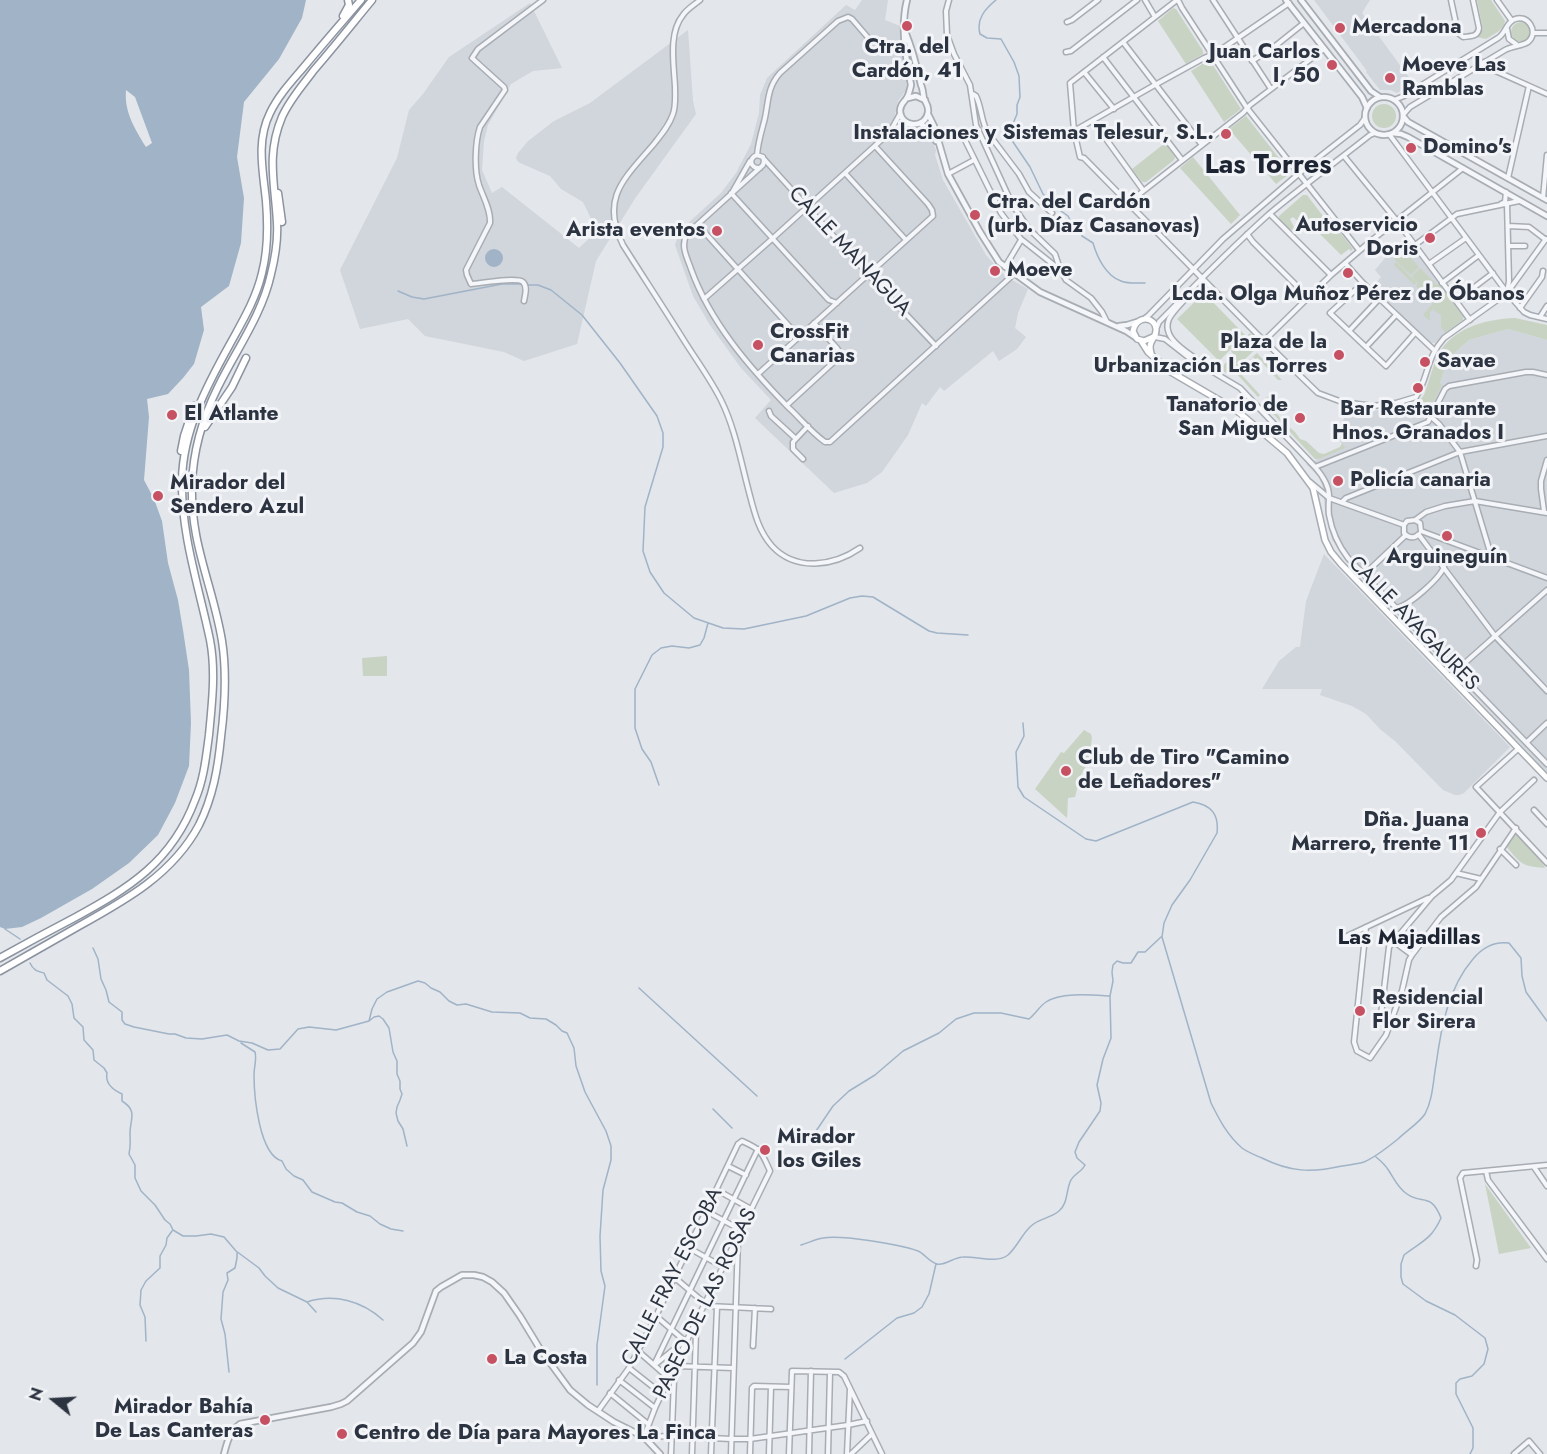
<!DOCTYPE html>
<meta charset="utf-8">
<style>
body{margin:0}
#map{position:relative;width:1547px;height:1454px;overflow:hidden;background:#e3e6ea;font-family:Jost,sans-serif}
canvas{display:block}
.north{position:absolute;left:24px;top:1370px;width:60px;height:60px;-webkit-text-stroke:4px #f2f4f7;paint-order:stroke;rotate:288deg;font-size:16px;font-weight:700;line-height:24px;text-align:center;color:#2c3341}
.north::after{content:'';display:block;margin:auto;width:21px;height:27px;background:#2c3341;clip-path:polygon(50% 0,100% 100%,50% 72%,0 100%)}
</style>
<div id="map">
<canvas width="1547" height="1454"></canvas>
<div class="north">N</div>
</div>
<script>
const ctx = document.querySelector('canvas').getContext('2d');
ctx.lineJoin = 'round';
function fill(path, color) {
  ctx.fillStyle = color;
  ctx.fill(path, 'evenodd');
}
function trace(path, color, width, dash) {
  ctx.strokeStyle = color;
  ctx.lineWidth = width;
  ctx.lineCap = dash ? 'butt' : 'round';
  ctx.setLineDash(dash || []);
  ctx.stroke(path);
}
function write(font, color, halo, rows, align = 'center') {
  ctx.font = font + ' Jost,sans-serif';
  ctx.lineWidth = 6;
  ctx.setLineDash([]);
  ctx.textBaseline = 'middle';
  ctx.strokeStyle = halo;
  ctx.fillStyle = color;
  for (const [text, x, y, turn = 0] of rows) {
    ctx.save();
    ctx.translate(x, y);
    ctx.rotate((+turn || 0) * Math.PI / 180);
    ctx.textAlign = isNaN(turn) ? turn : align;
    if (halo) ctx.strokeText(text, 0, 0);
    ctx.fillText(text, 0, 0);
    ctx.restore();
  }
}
const built = new Path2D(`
 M862,0H888L885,20L900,26L907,89L898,101L895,115L909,128H917L925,132L931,139L936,150L935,155L943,180L986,255L1005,276L1028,289L1018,313L1015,328L1026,337L1017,349L999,361L993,351L944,391L940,387L926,406L922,403L908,435L882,472L867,483L834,493L755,418L771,400L741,368L710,325L693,296L675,245L678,235L686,225L721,193L736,173L751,144L759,113L760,95L767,78L846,5L855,10Z
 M1314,0H1370L1362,13L1413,83L1397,93L1391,90H1380L1366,72L1367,71Z
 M530,3L562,68L533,71L511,84L488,125L484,141L482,170L492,193L502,187L579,248L597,231L583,202L561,189L550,176L518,162L516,158L518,153L528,141L545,128L554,121L590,103L688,30L693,101L696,114L636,197L596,261L577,344L524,361L504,352L425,336L408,319L360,329L340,270L397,158L409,110L423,94L449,57Z
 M1408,240L1464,315L1463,320L1445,333L1435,343H1430L1372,288L1381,277L1375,270L1385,258Z
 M1508,329L1547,340V772L1346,560L1332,540L1325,511L1323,488L1318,476L1306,464L1346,448L1331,431L1344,419L1348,408L1364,411L1384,410L1418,402L1427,414L1430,408L1428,407L1442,385L1440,383L1448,359L1469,340Z
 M1324,554L1510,747L1464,793L1459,795H1455L1443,790L1396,742L1380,729L1366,714L1352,706L1320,695L1322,689H1262L1279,661L1296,647H1300L1306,601Z`);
const green = new Path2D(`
 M1477,0H1491L1505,21C1504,30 1494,34 1486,39L1477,37L1481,30L1483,29Z
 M1173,8L1176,9L1203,51V54L1186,64L1158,21Z
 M1511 32a10 10 0 1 1 20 0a10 10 0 1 1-20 0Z
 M1207,61L1211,62L1241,109L1224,122L1191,71Z
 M1372 116a12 12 0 1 1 24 0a12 12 0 1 1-24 0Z
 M1246,116L1289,171L1288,175L1276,184L1229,129Z
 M1165,143L1175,157L1174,160L1146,182H1142L1132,169Z
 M1193,157L1240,215L1231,224L1180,168Z
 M1303,195H1307L1335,232L1339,231L1353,249L1351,251L1349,249L1341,255L1313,227L1309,231L1293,217L1290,219L1295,229L1290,230L1279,220V216Z
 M1403,250L1419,267L1411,275L1394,259Z
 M1396,262L1416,282L1412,276L1420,268L1437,285L1439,283L1464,315L1463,320L1445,333L1441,327V315L1433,310L1437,305L1430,312V321L1423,315L1433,303L1416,286L1418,283L1417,282L1414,285L1394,265Z
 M1204,293L1245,335L1219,361L1177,319Z
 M1515,318L1547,325V340L1508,329L1469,340L1448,359L1440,383L1442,385L1434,401L1431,402L1428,407L1430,408L1429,410L1426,408L1421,399L1424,395C1429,382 1432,368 1438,355C1452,328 1486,319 1515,318Z
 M1250,333L1261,344L1229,374L1219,369L1234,355L1231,351Z
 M1257,353L1282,380H1278L1258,358L1255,359L1253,357L1242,367L1244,369L1240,373L1260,395L1258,397L1235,372Z
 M1271,394H1273L1275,400L1281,403L1273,410L1278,415L1282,421L1295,432L1300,439L1306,441L1319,453L1324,454L1340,447L1342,443L1346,448L1319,459H1315L1264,404L1267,402L1264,400Z
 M387,656V676H363L362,658Z
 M1084,730L1091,734L1092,738L1089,760L1080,777L1075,797L1068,798L1067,818L1035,789L1061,752L1064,753Z
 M1514,834H1516L1540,859L1545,868C1521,866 1521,864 1506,846Z
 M1485,1184L1531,1248L1499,1254Z`);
const water = new Path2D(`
 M0,0H306L302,18L279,59L244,102L237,157L244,198L241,243L229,286L201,307L204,330L194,364L183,378L168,394L147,399L149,417L144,480L154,499L162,521L168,563L178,600L183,630L189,670L191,723L189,766L175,803L158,835L129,863L92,889L41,918L22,927L5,929L0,927ZM126,90L135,97L152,143L146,147C135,129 124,112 126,90Z
 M485 258a9 9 0 1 1 18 0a9 9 0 1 1-18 0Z`);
const stream = new Path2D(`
 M996,0C985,9 976,19 980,34L987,38L1001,39L1014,62L1019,76L1020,97L1017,105V114L1010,131L1011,139L1030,167L1043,194L1057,208L1068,216L1071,222C1078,225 1081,228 1082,236L1093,243C1097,257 1106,276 1121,281C1128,284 1138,283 1145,283
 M526,285H538L551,290L582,315L620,363L657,416L663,433V447L645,507L643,551L650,572L664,593L694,618L723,628L744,629L806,616L850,598L862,596L873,597L929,631L937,633L968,635
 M398,291L412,297L424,299L502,284H522
 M1023,723L1024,736L1016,752L1018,787L1024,797L1086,839L1096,841L1193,802C1212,805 1219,815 1217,833L1190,880L1172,905L1164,923L1162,937L1211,1103C1219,1119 1227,1135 1242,1148C1247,1152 1255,1155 1262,1158C1290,1172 1311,1173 1342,1166C1349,1165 1357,1164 1364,1162C1376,1157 1388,1147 1398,1139C1406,1131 1419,1123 1425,1114C1433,1099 1433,1081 1436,1065C1441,1028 1448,988 1473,959C1482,948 1494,941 1509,943L1521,958L1522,976L1526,992L1547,1021
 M659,785L651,762L642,749L635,728V689L652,655L661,648L672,646L689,648L700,645L704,638L708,623
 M5,929L20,939
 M93,948L98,959L101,979L106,990L109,1002L122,1012V1020L125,1024L134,1027L169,1034H175L186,1038L202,1039L227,1035L239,1041L252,1043L268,1050L280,1049L298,1029L309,1027L336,1030L369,1021L374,1017L379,1016L383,1019L389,1028L393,1052L397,1061V1074L400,1081V1089L402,1094L400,1100L397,1107L396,1113L398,1121L403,1129L407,1146
 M30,963C33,970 37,971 44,973L47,980L68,996L72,1004L74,1018L83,1027L84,1040L93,1050L94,1060L104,1068L107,1073C105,1083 113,1090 122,1094V1101C138,1111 130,1119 130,1133C130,1142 131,1144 129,1154L135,1165V1178L141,1191L155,1205L165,1220L170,1224L173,1230L183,1236H196L211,1234L224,1237L236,1251L259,1268L265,1276L278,1288L307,1302L316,1312
 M639,988L757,1096
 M369,1021L372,1009L377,999L387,992L418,981L425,983L431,988L440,992L449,1001L457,1005L466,1004L492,1012L520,1013L530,1018L546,1019L556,1025L562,1031L567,1033L574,1048L576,1066L585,1092L606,1131L611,1146V1160L603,1190L600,1236L601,1271L605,1286L597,1345V1385
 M241,1043L255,1052C257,1060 254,1066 254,1075C254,1095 259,1155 282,1161L286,1169L294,1176L303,1180L312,1192L335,1202L342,1203L357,1212L370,1216L380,1224L391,1229L403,1231
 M713,1109L732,1128
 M814,1134L833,1106L849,1091L875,1075L903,1051L939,1033L956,1019L974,1013H1001L1029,1019C1035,1014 1040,1006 1046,1002C1061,992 1092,995 1110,996
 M1376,1157C1381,1161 1386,1166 1389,1171C1395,1180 1398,1188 1407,1194C1422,1205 1431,1192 1441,1218C1431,1240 1422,1241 1404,1255L1401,1264V1277L1403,1284L1426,1301L1455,1315L1485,1338L1488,1349L1484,1364L1472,1376L1460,1379L1456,1383V1394L1473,1428V1448L1470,1454
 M801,1245C808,1243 816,1239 823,1238C842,1235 899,1244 918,1251C925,1254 929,1262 937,1264C945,1266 954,1257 963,1257C975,1256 997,1264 1008,1255C1017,1247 1022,1234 1031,1226C1038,1219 1051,1218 1059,1211C1068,1203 1066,1192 1070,1182C1073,1174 1082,1172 1085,1165L1077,1158L1075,1152L1079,1142L1100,1111L1101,1103L1097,1085L1103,1059L1111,1038L1110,996L1113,981L1112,972L1113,965L1117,961L1123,963H1131L1138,952H1145L1161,937
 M307,1302C334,1293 362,1301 383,1320
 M146,1341L145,1317L140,1305L141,1290L146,1281L160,1268V1256L166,1245L167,1238L172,1231
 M845,1359L897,1318L914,1313L922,1307L929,1294L936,1264
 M229,1372L225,1334L221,1319L223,1292L228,1280L227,1273L235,1268L237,1258V1253`);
const minor = new Path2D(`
 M700,0C694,5 687,9 683,15C668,33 674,65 675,87C675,96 676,105 673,114C669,126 661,135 653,145C624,179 600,198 623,245C644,278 665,310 685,342C697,361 711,380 721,400C735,428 741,462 749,492C754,511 758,530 772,546C796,572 834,566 860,548
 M949,0L946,11L947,35L954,54L970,85L976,125L1012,204L1029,229L1055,254L1060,269L1066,280L1091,298L1102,312L1107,322
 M1145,0L1155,17
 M1177,0L1070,83L1074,131L1080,157L1084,158L1256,333L1318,393L1342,402L1373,406L1396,403L1416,397C1429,376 1426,358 1444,338L1507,293L1546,239
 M1178,0L1182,8L1247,108L1359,250
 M1213,0L1271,89
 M1451,0L1458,33L1463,37C1471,36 1478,37 1479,28L1473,0
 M1497,0L1512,21
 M1067,22L1072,20L1098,0
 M1507,29L1509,39L1516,44
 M1533,33H1547
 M1123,42L1202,145
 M1066,52L1071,51L1137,0
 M1103,57L1182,160
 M1252,61L1274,47L1304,23
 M1484,62L1489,68L1547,94
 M1084,72L1114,109
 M973,94L976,96C982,108 981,122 988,133L1019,174L1029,192L1052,213
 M1394,100L1404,96L1498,38C1505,34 1506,24 1513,20C1527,12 1540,32 1528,42C1522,46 1512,46 1505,50L1410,107L1403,115
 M1093,121L1143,190
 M891,130L900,114
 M1074,131L1153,86L1204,58L1216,53L1289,3
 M1389,134L1508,294L1524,312L1530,315L1547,319
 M964,138L1001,213L1010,225L1021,239L1059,269
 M757,155C758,143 761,133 764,122C769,103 766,89 780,73L838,21L848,17L852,19L871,41
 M1344,156L1397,221L1470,320
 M764,159L868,274L936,346
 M760,168C750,169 748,158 757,155L763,157L764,161L763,165L687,234C680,246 687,257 691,269C710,322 749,367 788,407C800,418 811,432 825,442H830L1014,274
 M845,173L906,240
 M948,174L974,160
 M1508,178L1529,86
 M733,191L750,161
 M731,193L826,297L829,300L837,303
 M1543,198L1547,155
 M1128,203L1243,113L1250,105L1324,49
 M1501,204L1505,202L1506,192
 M1507,204L1509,281L1507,293
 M1270,214L1331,275
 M698,225L799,337
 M1508,226L1529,227L1546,240
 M1247,234L1253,242L1308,297
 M1415,245L1457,214L1519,201
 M1508,246H1525
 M1345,263L1363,283L1434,350
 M1429,264L1466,238
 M1005,267L1021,240
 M1363,283L1330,313L1386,366L1415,333
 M1442,283L1479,255
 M1188,296C1182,303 1173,311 1169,319C1160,340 1192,354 1204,365
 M704,299L772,239L889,133L901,125L909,124
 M524,301C525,295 528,287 523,282C517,277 482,283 471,284L467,275L466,270L490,223C491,210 483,197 479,185C474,170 475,142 480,127L505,90L504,87L472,58L478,49L543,0
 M1456,301L1493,273
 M1520,308L1542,277L1543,271
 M1540,317L1547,306
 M1144,319L1149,315L1223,239L1309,165L1360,125L1365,118
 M1157,327L1159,322C1194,286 1230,249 1268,215C1301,187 1336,162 1370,135L1375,133
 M1349,331L1379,299
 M1155,337L1165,339L1188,357L1240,388L1315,467C1322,475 1329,485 1329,496C1329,503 1328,508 1329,515C1332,532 1338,545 1348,558L1547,764
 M1264,341L1331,275L1372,240L1463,168
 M1366,347L1396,315
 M758,374L933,216L932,210L928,204L875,146
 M787,405L837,359L840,353L837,348L814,323
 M769,411L771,416L795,438
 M1430,416L1439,424L1460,452L1490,552V557
 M803,459L793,449V442L808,426
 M1315,467L1428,422L1445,389L1449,386L1526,372H1533L1547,375
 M1310,482L1329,498L1404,525
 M1342,502L1346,498L1460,452L1547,436
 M1544,511L1541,489V481L1547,460
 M1415,520L1426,512L1445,506L1475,501L1547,513
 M1404,525V533C1408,538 1414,539 1419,534
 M1404,525L1407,521L1415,520L1420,523L1421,531
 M1421,531L1547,578
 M1419,535L1495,636L1547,691
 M1366,577L1370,569L1406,535
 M1396,608C1409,606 1439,579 1444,567
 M1449,677L1547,590
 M1527,742L1547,723
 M1518,749L1476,787L1547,863
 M1534,810L1547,824
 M1500,849L1516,865
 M1456,873L1481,879
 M1366,927L1354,1042L1357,1051L1370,1058L1386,1035L1402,991L1409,960L1412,955L1441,917L1476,887L1516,828
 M1343,938L1428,898
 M1393,941L1412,955
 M1389,1024L1381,1015L1389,947L1432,896L1451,880L1500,812L1534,780
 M728,1166L746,1175
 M1534,1167L1547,1186
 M1486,1171L1488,1180L1547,1259
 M717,1190L751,1209
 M706,1211L741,1230
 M689,1248L723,1267
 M1476,1266L1477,1260L1460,1178L1463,1173L1547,1165
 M674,1277L708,1306L771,1309
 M656,1316L686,1342L682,1343L657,1363
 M753,1346L755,1308
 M638,1351L670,1379
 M654,1365L758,1149
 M676,1366L733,1368
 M629,1368L662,1394
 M670,1377L674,1380L671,1454
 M619,1380L655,1408
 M610,1393L648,1424
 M598,1411L629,1368L656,1316L738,1144L742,1141C762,1150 761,1151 770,1171L686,1342L655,1408L644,1437L671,1436L731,1439H750L848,1425L867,1421
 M692,1454L696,1332L695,1328
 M711,1454L717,1307
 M731,1454L738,1240
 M750,1454L752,1388L754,1386L791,1387
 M769,1454L771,1387
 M789,1454L792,1371L839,1372L844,1376L882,1454
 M809,1454L811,1371
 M828,1454L830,1372
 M847,1454L850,1389
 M851,1454L872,1434
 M1514,1454L1529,1441L1540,1454`);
const tertiary = new Path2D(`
 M1286,0L1362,97L1367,108
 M1301,0L1371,91L1380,97
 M905,31C912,48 917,67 921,85C923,89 923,94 924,99C926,103 929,106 928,112C926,129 901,128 900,111C900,105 903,103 906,99C909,95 910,90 911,85C906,58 900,28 907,0
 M1365 116a19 19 0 1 1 38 0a19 19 0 1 1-38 0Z
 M908,98L916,96L925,100
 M928,114L934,126L948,174L980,232L999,262L1040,292L1126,331L1135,337
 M1403,116L1408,122L1547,200
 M920,123L931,132L936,141
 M1392,133L1401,134L1408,137L1547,216
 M1119,326L1127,325L1137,322
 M224,1454C227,1442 230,1431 240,1424L331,1407L341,1404L347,1401L413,1343L421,1332L436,1291L441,1287L462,1275H474L483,1277L492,1282L504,1293L520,1316L540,1349L570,1390L588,1405L614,1422L644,1437L660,1454`);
const secondary = new Path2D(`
 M1141,341L1148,352L1171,372L1236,410L1287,453L1313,488L1325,540L1331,552L1341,564L1547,778
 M1151,353C1147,340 1157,339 1156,329C1155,316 1136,315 1133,331L1137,339L1144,341L1153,337
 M1455,672L1456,678L1459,682`);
const trunk = new Path2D(`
 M343,16L349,5L348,0
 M278,193L282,222
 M205,427L232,387L246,358
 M181,451L184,436L194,406
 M0,958C25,944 49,931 74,918C129,888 172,862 195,800C204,779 206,757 209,735C212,703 216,671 210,640C199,587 181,535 182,480C183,431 206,387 230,344C242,322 256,299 262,273C268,250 268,225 266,201C263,171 256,141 270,113C278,96 291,82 303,68C322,45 342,22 361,0
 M0,971C26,956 53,941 79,926C126,900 173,874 199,825C213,797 218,768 221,737C225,705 227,673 222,641C213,586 190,543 192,485C193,451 203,417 218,387C236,350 262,315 271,274C275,258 278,240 277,223C275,184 266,155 282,117C290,99 303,85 314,70C334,47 353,23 372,0`);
const markers = [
 [907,26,6,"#c65162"],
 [1340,28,6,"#c65162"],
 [1332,65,6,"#c65162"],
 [1390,78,6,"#c65162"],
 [1226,134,6,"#c65162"],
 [1411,148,6,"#c65162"],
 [975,215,6,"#c65162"],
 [717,231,6,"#c65162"],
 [1430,238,6,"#c65162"],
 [995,271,6,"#c65162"],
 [1348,273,6,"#c65162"],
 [758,345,6,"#c65162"],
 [1339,355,6,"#c65162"],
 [1425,362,6,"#c65162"],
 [1418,388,6,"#c65162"],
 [172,415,6,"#c65162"],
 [1300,418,6,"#c65162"],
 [1338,481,6,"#c65162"],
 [158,496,6,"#c65162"],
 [1447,536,6,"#c65162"],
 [1066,771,6,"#c65162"],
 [1481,833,6,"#c65162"],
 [1360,1011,6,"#c65162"],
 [765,1150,6,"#c65162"],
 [492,1359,6,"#c65162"],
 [265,1420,6,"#c65162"],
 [342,1434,6,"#c65162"]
];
const poiNames = [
 ["Mercadona",1352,28],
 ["Ctra. del",907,48,"center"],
 ["Cardón, 41",907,72,"center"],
 ["Juan Carlos",1320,53,"right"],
 ["I, 50",1320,77,"right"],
 ["Moeve Las",1402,66],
 ["Ramblas",1402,90],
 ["Instalaciones y Sistemas Telesur, S.L.",1214,134,"right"],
 ["Domino's",1423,148],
 ["Ctra. del Cardón",987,203],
 ["(urb. Díaz Casanovas)",987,227],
 ["Autoservicio",1418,226,"right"],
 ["Doris",1418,250,"right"],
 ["Arista eventos",705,231,"right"],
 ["Moeve",1007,271],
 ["Lcda. Olga Muñoz Pérez de Óbanos",1348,295,"center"],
 ["CrossFit",770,333],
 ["Canarias",770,357],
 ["Plaza de la",1327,343,"right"],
 ["Urbanización Las Torres",1327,367,"right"],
 ["Savae",1437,362],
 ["Tanatorio de",1288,406,"right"],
 ["San Miguel",1288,430,"right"],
 ["Bar Restaurante",1418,410,"center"],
 ["Hnos. Granados I",1418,434,"center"],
 ["El Atlante",184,415],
 ["Policía canaria",1350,481],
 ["Mirador del",170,484],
 ["Sendero Azul",170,508],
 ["Arguineguín",1447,558,"center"],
 ["Club de Tiro \"Camino",1078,759],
 ["de Leñadores\"",1078,783],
 ["Dña. Juana",1469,821,"right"],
 ["Marrero, frente 11",1469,845,"right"],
 ["Residencial",1372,999],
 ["Flor Sirera",1372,1023],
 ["Mirador",777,1138],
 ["los Giles",777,1162],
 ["La Costa",504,1359],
 ["Mirador Bahía",253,1408,"right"],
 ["De Las Canteras",253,1432,"right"],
 ["Centro de Día para Mayores La Finca",354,1434]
];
const streetNames = [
 ["CALLE MANAGUA",849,252,47],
 ["CALLE AYAGAURES",1413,624,46],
 ["CALLE FRAY ESCOBA",673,1277,-63],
 ["PASEO DE LAS ROSAS",706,1304,-64]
];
const neighbourhoodNames = [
 ["Las Majadillas",1409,939]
];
const districtNames = [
 ["Las Torres",1268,166]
];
fill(built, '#d1d5dc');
fill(green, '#c8d3c4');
fill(water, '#a0b3c7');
trace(stream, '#a0b3c7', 1.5);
trace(minor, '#a8adb4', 7);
trace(tertiary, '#a8adb4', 8);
trace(secondary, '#a8adb4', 8);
trace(trunk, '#8b93a0', 9);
trace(minor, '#f5f6f9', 4);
trace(tertiary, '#f5f6f9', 4.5);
trace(secondary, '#fff', 5);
trace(trunk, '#fff', 6);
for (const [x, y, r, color] of markers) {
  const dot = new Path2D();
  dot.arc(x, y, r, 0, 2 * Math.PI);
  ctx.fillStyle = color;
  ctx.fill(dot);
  trace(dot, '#f2f4f7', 2);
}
write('bold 21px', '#2c3341', '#f2f4f7', poiNames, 'left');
write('21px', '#2c3341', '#f2f4f7', streetNames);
write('bold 22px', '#1e2532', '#f2f4f7', neighbourhoodNames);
write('bold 27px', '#1e2532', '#f2f4f7', districtNames);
</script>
